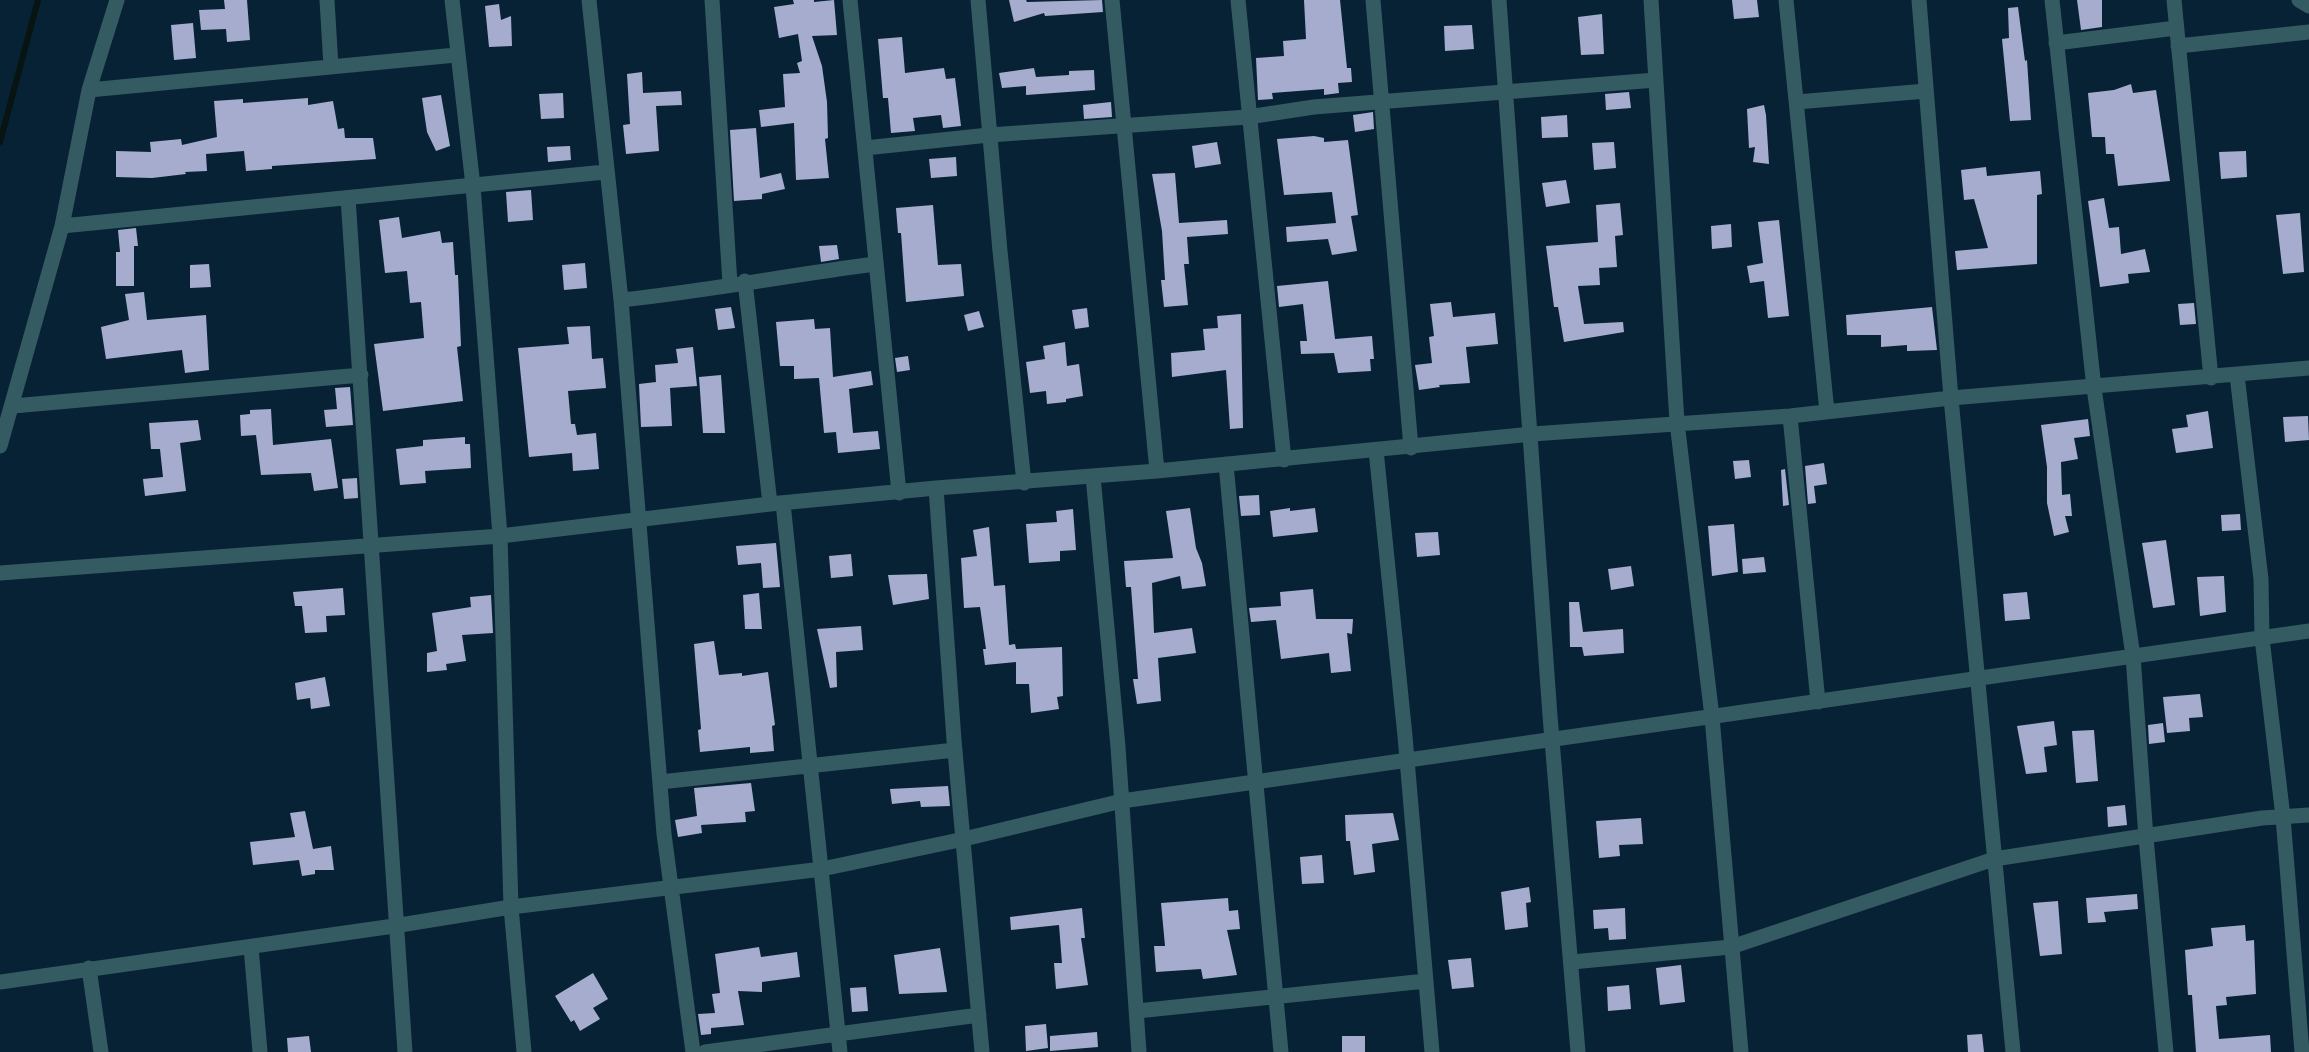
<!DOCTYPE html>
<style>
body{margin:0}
canvas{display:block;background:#072135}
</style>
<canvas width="2309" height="1052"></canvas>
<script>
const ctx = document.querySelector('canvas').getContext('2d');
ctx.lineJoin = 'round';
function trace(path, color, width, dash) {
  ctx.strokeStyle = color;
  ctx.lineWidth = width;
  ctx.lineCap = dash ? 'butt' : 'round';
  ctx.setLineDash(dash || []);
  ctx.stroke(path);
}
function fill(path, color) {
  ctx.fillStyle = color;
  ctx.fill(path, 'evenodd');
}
const stream = new Path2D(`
 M0,142L38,0`);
const building = new Path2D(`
 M224,0H247L250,40L227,42L226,29L201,30L199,10L225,9Z
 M793,0H814V2L834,0L837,35L812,36L822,66L827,102L828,138L825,139L829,178L796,180L794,123L761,127L759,110L785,107L783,74L800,73L797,63L802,61L798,34L779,38L774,7L794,4Z
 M1009,0H1026L1027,2L1102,0L1103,12L1045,16L1044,13L1014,22Z
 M1304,0H1340L1347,68H1351L1352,82L1338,83L1339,93L1324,95V89L1272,93L1273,99L1258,100L1256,58L1284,56L1283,41L1306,39Z
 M1732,0H1757L1759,17L1734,19Z
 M2077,0H2102V27L2081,30Z
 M499,4L501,20L511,16L512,46L489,47L485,6Z
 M2018,7L2025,61L2027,60L2031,120L2010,121L2002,39L2009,38L2008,8Z
 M1602,14L1604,54L1581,55L1578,17Z
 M193,23L196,58L174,60L171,25Z
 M1472,25L1474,49L1445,51L1444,26Z
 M902,37L905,73L944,68L946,79L955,78L961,126L943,128L941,115L913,118L915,131L891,133L888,98H883L878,39Z
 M1034,68L1036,77L1069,75V71L1094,70L1095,90L1026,95V86L1002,88L999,73Z
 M642,72L643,93L681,91L682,105L656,106L659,151L626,154L623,125L630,124L627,74Z
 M2131,84L2133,93L2156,90L2170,181L2118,186L2114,154H2106L2105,137H2092L2088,93L2114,90Z
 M1629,92L1631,108L1606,110L1605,94Z
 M563,93L564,118L541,119L539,94Z
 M441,95L450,146L436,151L427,132L422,98Z
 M308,98V105L333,101L338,129L344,128L345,138H373L376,159L272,166V169L246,171L244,151L206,154L207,171L185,172L186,174L152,178L116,177V151L151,152L150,142L181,139L182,145L217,137L214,101L243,99V103Z
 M1111,102L1112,117L1084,119L1083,105Z
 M1764,105L1766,115L1769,164L1753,162L1755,147L1749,148L1747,109Z
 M1373,112L1374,129L1355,132L1353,115Z
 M1567,115L1568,137L1542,138L1541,117Z
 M756,128L760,178L781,173L785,189L762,194V199L734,201L730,130Z
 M1314,136L1324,138V142L1348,140L1358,215L1351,216L1357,251L1332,255L1328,239L1287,242L1286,227L1336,223L1332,192L1284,195L1277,139Z
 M1217,142L1221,164L1195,168L1192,146Z
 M1614,142L1616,168L1594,170L1592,143Z
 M570,146L571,160L548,162L547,147Z
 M2246,151L2247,177L2221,179L2219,152Z
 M956,157L957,176L931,178L929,159Z
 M1986,167L1987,176L2040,171L2042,194L2037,195V264L1957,270L1955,251L1988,248L1974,199L1964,200L1961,170Z
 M1175,173L1179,223L1227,220L1228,234L1187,237L1189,264H1184L1188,305L1164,307L1161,280H1165L1162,231L1152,174Z
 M1566,180L1570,203L1546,207L1542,183Z
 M531,190L533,220L508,222L506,192Z
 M2104,198L2109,228L2119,227L2121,254L2145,249L2150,272L2128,274L2129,283L2100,287L2088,201Z
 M1620,203L1623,235L1615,236L1617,267L1599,268L1600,285L1578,286L1584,324L1623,322L1624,332L1564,342L1558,307H1554L1546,246L1598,242L1596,205Z
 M933,205L938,265L961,264L964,296L906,302L901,233H898L896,208Z
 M2300,213L2304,272L2283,274L2276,215Z
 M399,217L402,238L440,231L442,243L453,242L455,275H458L461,346L457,347L463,401L383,411L374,344L424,338L421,302L410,303L407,271L385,273L379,220Z
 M1779,220L1789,316L1768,318L1764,281L1750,283L1747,266L1763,263L1758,222Z
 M1731,224L1732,247L1712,249L1711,226Z
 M136,228L138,246H134V286H116V252H120L118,230Z
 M837,245L839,259L821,262L819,246Z
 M585,263L587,288L564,290L562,265Z
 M209,264L211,287L190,288V265Z
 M1328,281L1335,339L1372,336L1374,359H1370L1371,371L1338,373L1334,353L1301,354L1300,341H1307L1303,304L1279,307L1277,286Z
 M144,292L147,320L206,315L209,370L185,373L182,350L106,359L101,327L129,320L125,294Z
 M1451,302L1453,317L1495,313L1498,344L1466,347L1470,383L1439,385L1440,387L1419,390L1415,365L1432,363L1429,337L1434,336L1430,304Z
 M2194,303L2196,324L2180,325L2178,304Z
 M731,307L735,328L718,330L715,309Z
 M1932,307L1937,350L1907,351V345L1881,347V335H1847L1846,315Z
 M1087,308L1089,327L1075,329L1072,310Z
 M979,311L984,327L968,331L964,315Z
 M1241,314L1243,428L1230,429L1226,370L1172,377L1171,353L1205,350L1203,329L1218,328L1217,316Z
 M814,319L815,329L830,328L833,377L871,371L873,385L849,389L853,433L878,431L880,449L838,453L836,432L824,433L819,378L794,379V366H780L776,322Z
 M590,326L592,359L603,358L606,388L568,391L571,424H575L577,435L596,433L599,469L573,471L572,453L529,457L518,348L569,344L567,327Z
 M1065,342L1067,366L1079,364L1083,396L1066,399V402L1047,404L1046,391L1030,393L1026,362L1045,359L1043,346Z
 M693,347L697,386L670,388L672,426L641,427L639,384L656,382L655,365L678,363L676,349Z
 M908,356L910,370L897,372L895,358Z
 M721,375L725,433H703L699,377Z
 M350,387L353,425L326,427L324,410L337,409L335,388Z
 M271,409L273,445L331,439L338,488L314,491L311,473L261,475L256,435L241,436L240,415L250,414V410Z
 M2208,411L2213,448L2176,453L2172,429L2188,427L2186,415Z
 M2308,416L2309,440L2285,442L2283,417Z
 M2088,419L2090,436L2074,438L2078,459L2061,462L2062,495L2070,494L2072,516H2065L2069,532L2054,536L2047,503V467L2041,425Z
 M198,420L201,440L180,443L186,491L145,496L143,479L163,477L160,449H151L149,423Z
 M465,437V444H470L471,468L425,471L426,483L400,485L396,449L423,446V440Z
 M1749,460L1751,477L1735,479L1733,461Z
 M1824,463L1827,484L1814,486L1816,503L1808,504L1805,466Z
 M1785,469L1789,505L1783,506L1781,470Z
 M357,478L358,498L344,499L342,479Z
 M1259,495L1260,515L1241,516L1239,496Z
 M1190,508L1196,548L1202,563L1206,586L1182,589L1180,576L1152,583L1154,633L1192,628L1196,653L1158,658L1161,701L1137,704L1133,679H1138L1131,587H1126L1124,561L1173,558L1166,511Z
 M1290,508V511L1315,508L1318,532L1273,537L1270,511Z
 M1073,509L1076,550L1060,551V561L1029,563L1026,524L1057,522L1056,511Z
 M2240,514L2241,530L2222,531L2221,515Z
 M1734,524L1738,572L1712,576L1708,526Z
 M989,527L994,586L1005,585L1009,645L1015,644L1016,649L1062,647L1063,696L1057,697L1059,709L1031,713L1029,684H1016V662L985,665L983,649H986L980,607L964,608L961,558L977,556L973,530Z
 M1438,532L1440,555L1417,557L1415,533Z
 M2166,540L2175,605L2153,608L2142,543Z
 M776,543L780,587L763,588L761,563L738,565L736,546Z
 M851,554L853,576L831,578L829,556Z
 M1764,557L1766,572L1743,574L1742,559Z
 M1631,566L1634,586L1611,590L1608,569Z
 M927,574L929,599L893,605L888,575Z
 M2224,576L2226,612L2200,616L2197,577Z
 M343,588L345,615L326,616L327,632L305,633L302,606H295L293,592Z
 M1313,589L1316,619H1353L1352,634L1347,633L1351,671L1331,673L1329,653L1281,659L1276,620L1251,622L1249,608L1281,606L1280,592Z
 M2027,592L2030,619L2005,621L2003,594Z
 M759,593L762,629H745L743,595Z
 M491,595L493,633L462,635L466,661L446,664L447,670L427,672V653L437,651L432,613L471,607L470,597Z
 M1569,602H1579L1583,632L1623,629L1624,653L1584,656L1582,647H1570Z
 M861,626L863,650L836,652L837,687L830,688L817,629Z
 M714,641L719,675L742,673V676L768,672L775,725L772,726L774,751L750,753V747L700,752L698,730L701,729L694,644Z
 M325,677L330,706L311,709L310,698L297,700L295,683Z
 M2200,694L2203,717L2189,718L2190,731L2167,733L2163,697Z
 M2054,721L2057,745L2044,747L2047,772L2026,774L2017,726Z
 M2163,723L2165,742L2149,744L2148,725Z
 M2094,730L2098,781L2076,783L2072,731Z
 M751,783L755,811L745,812L746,822L701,825L702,833L678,837L675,820L697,816L694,788Z
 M948,786L950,806L921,807L920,801L892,804L890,789Z
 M2125,805L2127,825L2108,827L2107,807Z
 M305,811L313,849L331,846L334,870H315V874L302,876L299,860L253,865L250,842L295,837L290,813Z
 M1393,813L1399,840L1372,844L1375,872L1354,875L1350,841H1346L1345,815Z
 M1641,818L1643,844L1619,845L1620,856L1599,858L1596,821Z
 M1322,855L1324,883L1302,884L1300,857Z
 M1529,887L1531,902L1526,903L1528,927L1505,930L1501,892Z
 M2137,894L2138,909L2104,912L2106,922L2088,923L2086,898Z
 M1228,898L1229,911L1238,910L1240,929L1227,930L1237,975L1203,979L1201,969L1156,972L1154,946H1165L1161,903Z
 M2058,901L2062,954L2040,956L2033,903Z
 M1082,908L1085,938H1081L1088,985L1056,989L1054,963H1062L1059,925L1011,930L1010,917Z
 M1625,908L1626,939L1609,940L1608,928L1594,929L1593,910Z
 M2245,925L2246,941L2254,940L2256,994L2226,997L2227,1005L2216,1006L2219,1039L2270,1035L2271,1052H2196L2192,995H2188L2185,950L2213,946L2211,928Z
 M759,947L761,957L797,952L800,977L762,982V992L738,991L744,1025L711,1028V1034L701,1035L698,1014L715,1013L712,994L720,993L715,954Z
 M940,948L947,992L899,994L894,955Z
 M1471,958L1474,987L1452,989L1448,960Z
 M1681,965L1685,1002L1660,1005L1656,968Z
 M593,973L608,999L593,1008L600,1019L580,1031L574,1020L571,1022L555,996Z
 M1629,985L1631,1009L1608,1011L1607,987Z
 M866,987L868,1011L852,1012L850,988Z
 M1046,1024L1048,1048L1026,1051L1025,1026Z
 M1097,1032L1098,1047L1050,1051V1036Z
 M1982,1034L1984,1052H1968L1967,1035Z
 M309,1036L311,1052H288L287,1038Z
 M1342,1036H1365V1052H1342Z`);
const street = new Path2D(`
 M327,0L331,67
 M452,0L473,186L500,536L511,907L524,1052
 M589,0L621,300L664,834L693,1052
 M712,0L730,284
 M850,0L899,493
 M978,0L1000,251L1024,483
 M1112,0L1157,471
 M1238,0L1284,460
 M1373,0L1411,448
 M1499,0L1550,716L1578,1052
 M1651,0L1677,422L1712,717L1741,1052
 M1786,0L1827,412
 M1919,0L1951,398L2013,1052
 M2052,0L2094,388L2133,656L2146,838L2166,1052
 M2174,0L2211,378
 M2299,0L2309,6
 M2056,43L2176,28
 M2178,46L2309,32
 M89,90L456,55
 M1797,102L1926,91
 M865,148L989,135L1248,117L1314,107L1656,80
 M348,198L405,1052
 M62,226L605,172
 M745,281L770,504
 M621,300C706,291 790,275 875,264
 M2237,375L2261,579L2262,638L2283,817L2302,1052
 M13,406L361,375
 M1790,416L1818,702
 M0,446L62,226L89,90L117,0
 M1376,450L1405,736L1432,1052
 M1226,464L1281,1052
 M1093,476L1118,747L1139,1052
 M936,488L954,740L982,1052
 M783,503L840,1052
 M0,573L500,536L770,504L936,488L1157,471L1532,434L1790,416L1951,398L2309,368
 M660,782L955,750
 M251,947L260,1052
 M1572,962L1731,947L1994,859L2262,818L2309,815
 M89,968L101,1052
 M0,982L394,926L511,907L822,869L964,839L1122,801L2309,631
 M1137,1011L1426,981
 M705,1052L979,1015`);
trace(stream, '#071412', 6);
fill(building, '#a6acce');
trace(street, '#345a62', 15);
</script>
